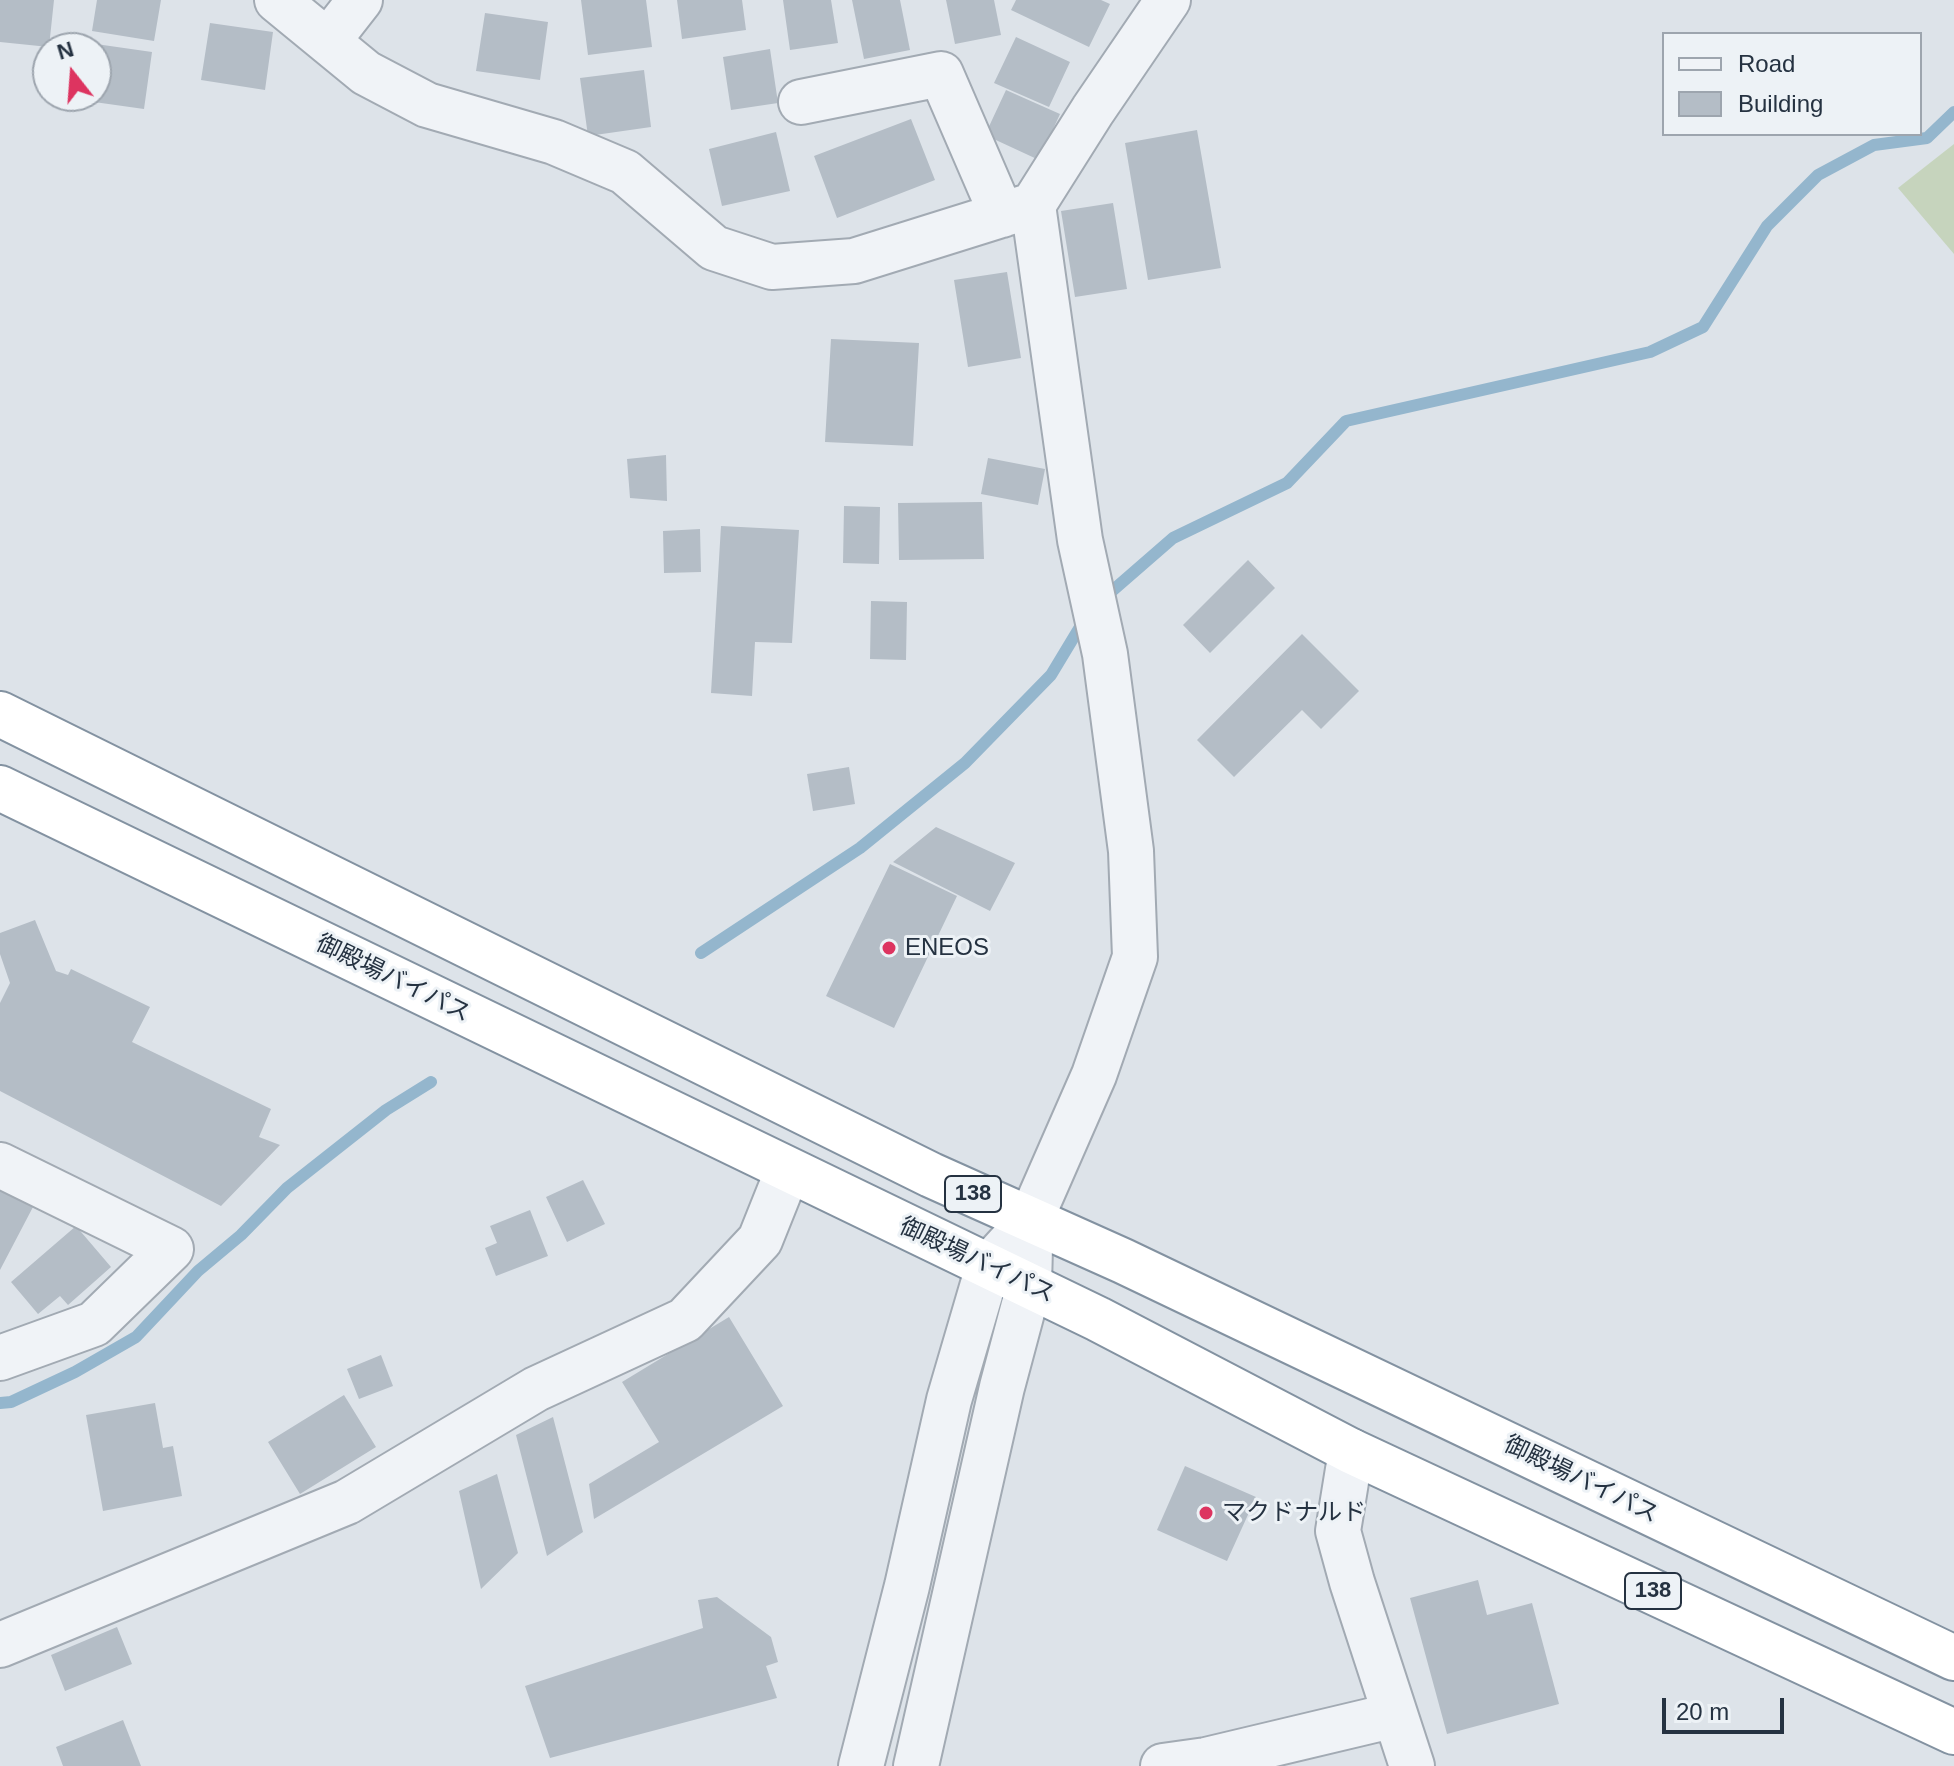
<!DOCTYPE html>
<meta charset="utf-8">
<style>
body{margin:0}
#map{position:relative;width:1954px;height:1766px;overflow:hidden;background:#dde3e9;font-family:Arial,sans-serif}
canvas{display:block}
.legend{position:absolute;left:1662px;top:32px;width:260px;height:104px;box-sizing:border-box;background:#edf2f6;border:2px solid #9da5ae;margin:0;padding:10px 14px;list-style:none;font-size:24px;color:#253241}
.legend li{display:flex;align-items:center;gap:16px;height:40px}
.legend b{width:40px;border:2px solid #9da5ae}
.north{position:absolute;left:32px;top:32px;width:80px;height:80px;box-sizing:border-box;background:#edf2f6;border:2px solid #9da5ae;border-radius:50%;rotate:343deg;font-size:22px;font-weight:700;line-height:32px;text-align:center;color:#253241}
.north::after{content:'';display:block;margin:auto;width:28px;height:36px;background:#dd3460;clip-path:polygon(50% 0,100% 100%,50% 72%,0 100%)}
.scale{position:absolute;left:1662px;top:1698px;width:122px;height:36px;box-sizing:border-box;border:4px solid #253241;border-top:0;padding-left:10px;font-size:24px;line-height:28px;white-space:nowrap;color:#253241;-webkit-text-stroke:6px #edf2f6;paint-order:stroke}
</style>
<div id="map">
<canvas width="1954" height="1766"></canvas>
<ul class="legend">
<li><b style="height:10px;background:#f0f3f7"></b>Road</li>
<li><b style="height:22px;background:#b4bdc6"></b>Building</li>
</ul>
<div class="north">N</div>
<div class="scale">20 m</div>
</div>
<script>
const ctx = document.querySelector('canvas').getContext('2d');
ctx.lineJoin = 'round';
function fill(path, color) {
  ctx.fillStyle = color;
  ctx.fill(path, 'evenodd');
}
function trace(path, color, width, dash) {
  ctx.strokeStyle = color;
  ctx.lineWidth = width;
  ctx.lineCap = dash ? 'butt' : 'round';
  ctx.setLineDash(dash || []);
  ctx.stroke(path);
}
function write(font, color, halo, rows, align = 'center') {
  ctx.font = font + ' Arial,"Noto Sans JP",sans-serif';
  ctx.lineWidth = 6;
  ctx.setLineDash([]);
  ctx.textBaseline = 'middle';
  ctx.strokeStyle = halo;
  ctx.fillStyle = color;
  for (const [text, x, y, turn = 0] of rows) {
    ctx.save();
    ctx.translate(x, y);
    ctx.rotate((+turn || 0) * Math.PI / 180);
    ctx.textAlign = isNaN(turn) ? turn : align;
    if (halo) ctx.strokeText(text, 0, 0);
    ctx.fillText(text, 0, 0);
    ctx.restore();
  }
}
const green = new Path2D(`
 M1954,144V254L1898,188Z`);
const stream = new Path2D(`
 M1104,598L1173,538L1287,483L1346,421L1650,352L1703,327L1767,226L1818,175L1874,145L1927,138L1954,112
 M701,953L860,848L965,763L1051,675L1086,617
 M0,1403L11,1402L75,1372L136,1337L198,1271L241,1235L287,1188L386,1110L431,1082`);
const building = new Path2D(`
 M0,0H54L49,47L0,42Z
 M97,0H161L154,41L92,31Z
 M581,0H646L652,47L588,55Z
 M677,0H742L746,30L682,39Z
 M783,0H831L838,43L790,50Z
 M852,0H900L910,50L864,59Z
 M946,0H994L1001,35L955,44Z
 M1016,0H1101L1110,4L1089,47L1011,10Z
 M485,13L548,22L540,80L476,71Z
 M210,23L273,32L265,90L201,80Z
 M1016,37L1070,62L1049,107L994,83Z
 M89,43L152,52L144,109L80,100L81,96H96V48H88Z
 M770,49L778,103L731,110L723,57Z
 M644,70L651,127L588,136L580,78Z
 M1006,90L1060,114L1039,160L985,135Z
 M911,119L935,180L837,218L814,156Z
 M1197,130L1221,268L1148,280L1125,143Z
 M776,132L790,191L722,206L709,149Z
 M1113,203L1127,289L1075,297L1061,211Z
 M1007,272L1021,358L968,367L954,280Z
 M831,339L919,343L913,446L825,442Z
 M666,455L667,501L630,498L627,459Z
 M988,458L1045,469L1038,505L981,494Z
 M982,502L984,559L899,560L898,503Z
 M844,506L880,507L879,564L843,563Z
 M721,526L799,530L792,643L755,642L752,696L711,693Z
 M700,529L701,572L664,573L663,531Z
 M1248,560L1275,588L1210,653L1183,625Z
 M871,601L907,602L906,660L870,659Z
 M1302,634L1359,691L1321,729L1302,710L1234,777L1197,740Z
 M849,767L855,804L813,811L807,774Z
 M936,827L1015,863L990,911L893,862Z
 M890,864L957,896L894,1028L826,996Z
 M35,920L56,971L68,975L71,969L150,1007L132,1042L271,1109L259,1137L280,1145L221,1206L0,1091V1003L10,983L0,954V933Z
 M583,1180L605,1224L567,1242L546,1197Z
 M0,1190L33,1207L0,1270Z
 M530,1210L548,1256L496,1276L485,1248L497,1243L490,1226Z
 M76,1226L111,1267L68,1305L60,1296L38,1314L11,1282Z
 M729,1317L783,1406L594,1519L589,1484L659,1442L622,1382Z
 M381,1355L393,1386L359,1399L347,1369Z
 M344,1395L376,1447L300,1494L268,1442Z
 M155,1403L163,1448L173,1446L182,1496L103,1511L86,1415Z
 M553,1417L583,1532L547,1556L516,1435Z
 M1185,1466L1256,1497L1227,1561L1157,1530Z
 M497,1474L518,1553L481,1589L459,1491Z
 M1478,1580L1487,1615L1532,1603L1559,1704L1447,1734L1410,1598Z
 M717,1597L771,1637L778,1662L766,1666L777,1698L550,1758L525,1686L703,1628L698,1600Z
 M117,1627L132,1664L65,1691L51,1655Z
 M123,1720L141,1766H63L56,1747Z`);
const minor = new Path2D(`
 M277,0L366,73L427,105L554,142L625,172L714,248L772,267L854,261L1033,205L1093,110L1168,0
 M328,41L360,0
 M801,102L941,74L1002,215
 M0,1165L171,1249L94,1324L0,1358
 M1351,1451L1338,1531L1352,1582L1412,1766
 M0,1645L347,1502L536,1389L685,1320L760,1240L788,1170
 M861,1766L907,1586L949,1400L988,1267L1030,1221L1094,1075L1135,957L1131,851L1105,654L1080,540L1033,205
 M916,1766L1002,1387L1029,1286L1030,1247
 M1163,1766L1206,1760L1395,1715`);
const highway = new Path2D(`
 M0,714L931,1175L1123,1261L1954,1658
 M0,788L1098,1319L1351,1451L1954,1732`);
const markers = [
 [889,948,8,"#dd3460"],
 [1206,1513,8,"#dd3460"]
];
const shields = [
 [973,1194,56],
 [1653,1591,56]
];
const shieldNames = [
 ["138",973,1194],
 ["138",1653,1591]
];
const poiNames = [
 ["ENEOS",905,948],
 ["マクドナルド",1222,1513]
];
const streetNames = [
 ["御殿場バイパス",393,979,26],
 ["御殿場バイパス",977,1261,25],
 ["御殿場バイパス",1581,1480,26]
];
fill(green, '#c6d4bd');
trace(stream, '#94b6cd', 12);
fill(building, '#b4bdc6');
trace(minor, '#a2aab3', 48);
trace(highway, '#8392a1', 48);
trace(minor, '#f0f3f7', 44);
trace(highway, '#fff', 44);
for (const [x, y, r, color] of markers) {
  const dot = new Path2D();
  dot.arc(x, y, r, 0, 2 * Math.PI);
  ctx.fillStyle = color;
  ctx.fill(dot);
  trace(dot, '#edf2f6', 3);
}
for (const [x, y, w] of shields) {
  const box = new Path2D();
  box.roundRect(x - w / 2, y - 18, w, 36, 6);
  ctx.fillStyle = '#edf2f6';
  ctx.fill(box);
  trace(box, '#253241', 2);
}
write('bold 22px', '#253241', null, shieldNames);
write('24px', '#253241', '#edf2f6', poiNames, 'left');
write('24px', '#253241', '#edf2f6', streetNames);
</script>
